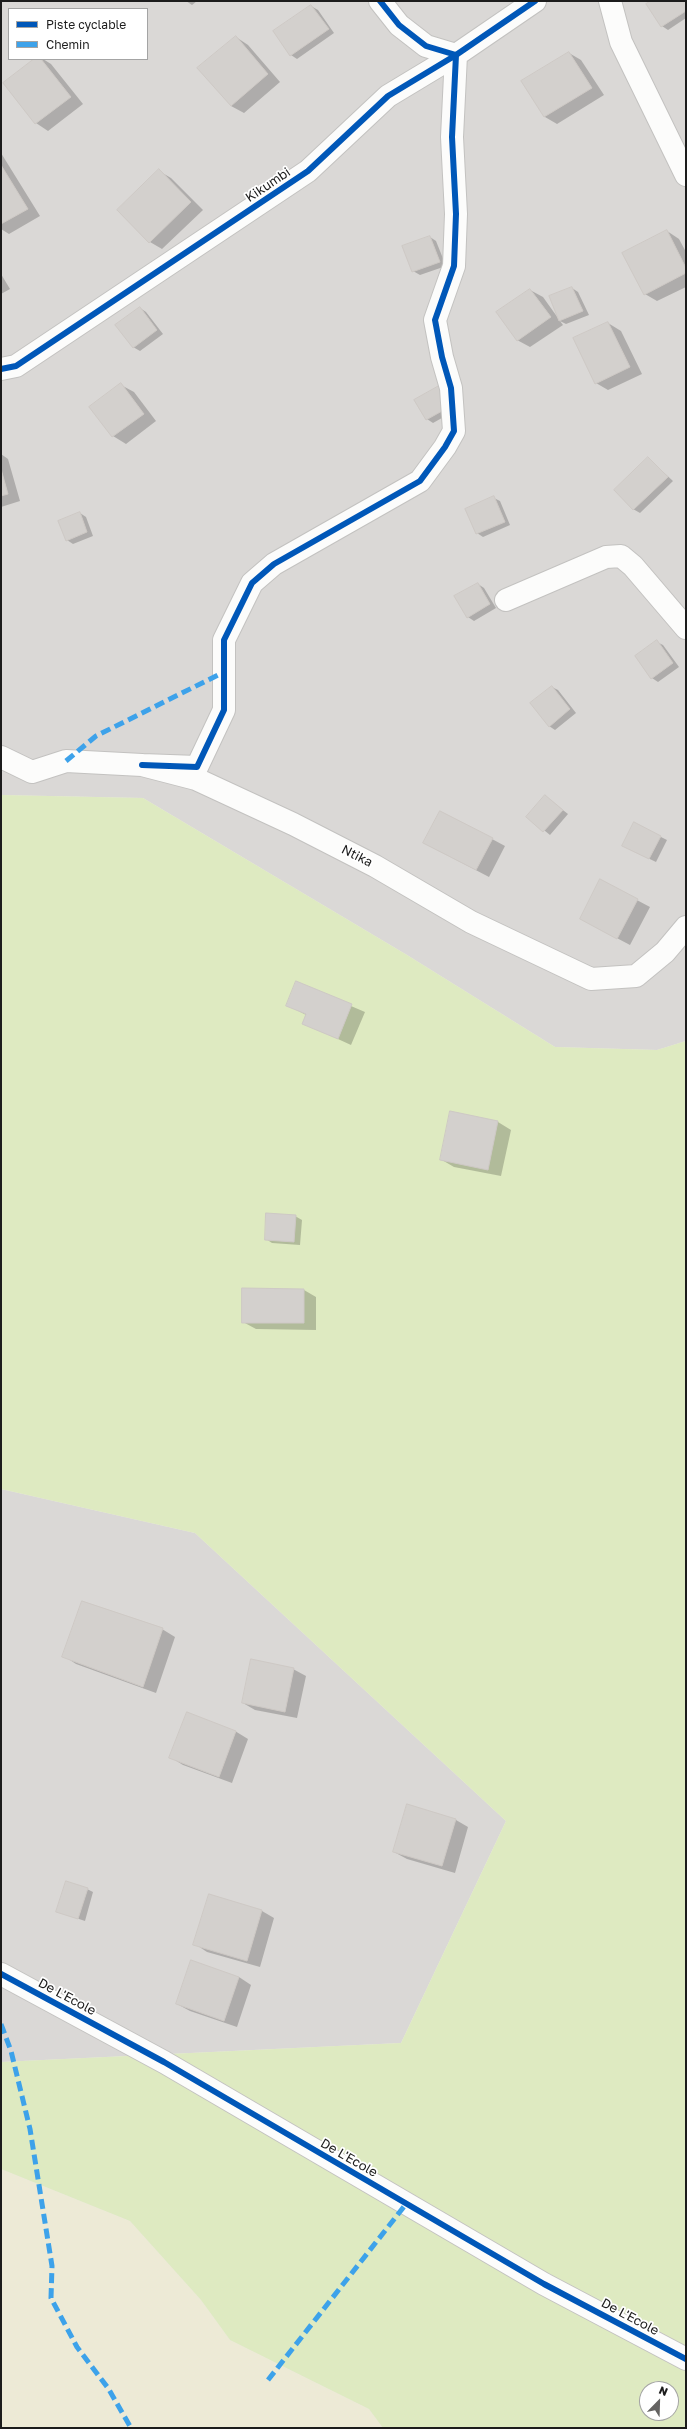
<!DOCTYPE html>
<style>
body{margin:0}
#map{position:relative;width:687px;height:2429px;overflow:hidden;background:#ebe8e4;font-family:"Golos Text",sans-serif}
canvas{display:block}
.frame{position:absolute;inset:0;border:2px solid #1c1c1c;pointer-events:none}
.legend{position:absolute;left:8px;top:8px;width:140px;height:52px;box-sizing:border-box;background:#fff;border:1px solid #a4a4a4;margin:0;padding:5px 7px;list-style:none;font-size:12px;color:#1c1c1c}
.legend li{display:flex;align-items:center;gap:8px;height:20px}
.legend b{width:20px;border:1px solid #a4a4a4}
.north{position:absolute;left:639px;top:2381px;width:40px;height:40px;box-sizing:border-box;background:#fff;border:1px solid #a4a4a4;border-radius:50%;rotate:23deg;font-size:11px;font-weight:700;line-height:16px;text-align:center;color:#1c1c1c}
.north::after{content:'';display:block;margin:auto;width:14px;height:18px;background:#646362;clip-path:polygon(50% 0,100% 100%,50% 72%,0 100%)}
</style>
<div id="map">
<canvas width="687" height="2429"></canvas>
<div class="frame"></div>
<ul class="legend">
<li><b style="height:5px;background:#0057b8"></b>Piste cyclable</li>
<li><b style="height:5px;background:#3da2ea"></b>Chemin</li>
</ul>
<div class="north">N</div>
</div>
<script>
const ctx = document.querySelector('canvas').getContext('2d');
ctx.lineJoin = 'round';
function fill(path, color) {
  ctx.fillStyle = color;
  ctx.fill(path, 'evenodd');
}
function trace(path, color, width, dash) {
  ctx.strokeStyle = color;
  ctx.lineWidth = width;
  ctx.lineCap = dash ? 'butt' : 'round';
  ctx.setLineDash(dash || []);
  ctx.stroke(path);
}
function write(font, color, halo, rows, align = 'center') {
  ctx.font = font + ' "Golos Text",sans-serif';
  ctx.lineWidth = 3.5;
  ctx.setLineDash([]);
  ctx.textBaseline = 'middle';
  ctx.strokeStyle = halo;
  ctx.fillStyle = color;
  for (const [text, x, y, turn = 0] of rows) {
    ctx.save();
    ctx.translate(x, y);
    ctx.rotate((+turn || 0) * Math.PI / 180);
    ctx.textAlign = isNaN(turn) ? turn : align;
    if (halo) ctx.strokeText(text, 0, 0);
    ctx.fillText(text, 0, 0);
    ctx.restore();
  }
}
const residential = new Path2D(`
 M1,1H686V1041L657,1050L555,1047L407,955L143,798L1,795ZM9,9H147V59H9Z
 M1,1489L195,1533L506,1821L401,2043L1,2062Z`);
const farmland = new Path2D(`
 M1,2169L130,2221L201,2300L230,2340L369,2409L383,2428H1Z`);
const grass = new Path2D(`
 M1,795L143,798L407,955L555,1047L657,1050L686,1041V2428H383L369,2409L230,2340L201,2300L130,2221L1,2169V2062L401,2043L506,1821L195,1533L1,1489ZM647,2389H671V2413H647Z`);
const shadow = new Path2D(`
 M186,1H197L192,5Z
 M652,1H686V18L668,30L662,26Z
 M311,6L318,10L334,33L297,59L291,55Z
 M236,37L248,45L280,82L244,113L231,106Z
 M569,53L581,60L604,95L557,124L545,117L523,81Z
 M35,59H43L51,64L83,104L48,131L36,123Z
 M1,153L40,216L9,234L1,229Z
 M159,171L171,178L203,210L162,249L150,242L118,210Z
 M667,231L679,239L686,252V287L657,301L645,294Z
 M430,237L436,241L446,266L420,275L413,271Z
 M1,274L10,289L1,294Z
 M572,288L578,292L589,315L566,324L560,321L563,325L530,347L517,340L530,290L543,297L558,318Z
 M140,308L146,312L163,334L140,351L133,347Z
 M608,323L621,331L642,374L608,390L596,383Z
 M121,385L134,392L156,421L126,444L113,436Z
 M416,400L456,410L433,423L427,419Z
 M1,454L8,459L20,501L1,507Z
 M648,458L673,481L640,513L633,509Z
 M494,498L500,501L510,525L483,537L477,533Z
 M80,513L86,517L93,536L73,544L67,540Z
 M478,584L484,588L496,608L474,621L468,617Z
 M657,642L663,645L679,667L658,682L652,678Z
 M552,687L558,690L576,713L555,730L549,726Z
 M546,797L568,814L550,835L528,817Z
 M661,837L667,840L656,862L629,849Z
 M492,839L505,846L489,877L424,843Z
 M601,881L650,907L630,945L594,926Z
 M297,983L365,1012L351,1045L303,1023L306,1015L287,1005Z
 M451,1112L498,1122L511,1130L501,1176L454,1167L442,1160Z
 M295,1216L302,1220L300,1245L272,1243L266,1239Z
 M304,1290L316,1297V1330L256,1329L243,1322Z
 M162,1629L175,1637L156,1693L76,1664L64,1656Z
 M293,1669L306,1676L297,1718L255,1710L243,1703Z
 M235,1731L248,1739L232,1783L183,1765L170,1757Z
 M407,1806L456,1820L468,1827L455,1873L407,1859L394,1852Z
 M87,1889L93,1892L85,1921L58,1912Z
 M262,1911L274,1918L260,1967L207,1952L195,1944Z
 M239,1977L251,1985L237,2027L190,2011L177,2004Z`);
const building = new Path2D(`
 M651,1H686V11L661,27L646,4Z
 M311,5L329,29L290,56L273,31Z
 M236,36L268,74L231,106L197,68Z
 M569,52L592,88L544,117L521,81Z
 M34,59H41L71,97L35,124L3,83Z
 M1,165L28,209L1,224Z
 M159,169L191,202L149,243L117,210Z
 M667,230L686,268V273L644,295L622,253Z
 M430,236L440,262L412,272L402,246Z
 M572,287L583,311L559,321L549,296Z
 M530,289L551,317L517,341L496,312Z
 M140,307L157,330L133,348L115,325Z
 M608,322L630,367L595,384L573,338Z
 M121,383L144,414L112,437L89,407Z
 M439,386L451,406L426,420L414,400Z
 M648,457L668,477L633,510L614,490Z
 M1,469L8,494L1,496Z
 M494,496L505,522L476,534L465,509Z
 M80,512L87,532L66,541L58,521Z
 M478,583L490,604L467,618L454,596Z
 M657,640L673,663L651,679L635,656Z
 M552,686L570,709L549,727L530,703Z
 M545,795L563,810L543,832L526,817Z
 M440,811L493,838L476,870L423,843Z
 M634,822L661,836L649,859L622,846Z
 M600,879L638,899L617,939L580,919Z
 M296,981L352,1004L338,1039L302,1024L306,1014L286,1006Z
 M450,1111L498,1121L488,1170L440,1160Z
 M266,1213L296,1215L294,1242L265,1240Z
 M242,1288L304,1289V1323H242Z
 M82,1601L163,1628L143,1687L62,1657Z
 M251,1659L294,1668L285,1712L242,1703Z
 M187,1712L236,1731L219,1777L169,1758Z
 M407,1804L456,1819L442,1866L393,1852Z
 M66,1881L88,1888L78,1919L56,1912Z
 M209,1894L262,1910L247,1961L193,1945Z
 M191,1960L239,1977L224,2021L176,2004Z`);
const minor = new Path2D(`
 M610,1L621,42L686,175
 M1,369L16,366L308,171L388,96L456,55L535,1
 M506,600L606,557L621,556L633,566L686,628
 M1,757L32,772L66,761L142,765L196,779L293,824L375,866L471,922L591,979L636,976L665,952L686,927
 M142,765L197,767L224,710V640L252,583L274,564L420,481L445,447L454,431L451,388L442,357L435,320L454,266L456,214L452,137L456,55L426,46L399,25L380,1
 M1,1974L164,2062L544,2284L686,2359`);
const quiet = new Path2D(`
 M66,761L96,736L224,672
 M1,2024L11,2051L30,2129L52,2266L51,2298L77,2347L108,2388L131,2428
 M268,2380L406,2204`);
const cycleway = new Path2D(`
 M1,369L16,366L308,171L388,96L456,55L535,1
 M142,765L197,767L224,710V640L252,583L274,564L420,481L445,447L454,431L451,388L442,357L435,320L454,266L456,214L452,137L456,55L426,46L399,25L380,1
 M1,1974L164,2062L544,2284L686,2359`);
const streetNames = [
 ["Kikumbi",268,185,-34],
 ["Ntika",357,856,27],
 ["De L'Ecole",67,1997,28],
 ["De L'Ecole",349,2158,30],
 ["De L'Ecole",630,2317,28]
];
fill(residential, '#dad8d6');
fill(farmland, '#edead6');
fill(grass, '#deeac1');
fill(shadow, '#0003');
fill(building, '#d3d0cd');
trace(building, '#cec9c5', 1);
trace(minor, '#c3c2c0', 24);
trace(minor, '#fcfcfb', 22);
trace(quiet, '#3da2ea', 5, [10, 5]);
trace(cycleway, '#0057b8', 6);
write('13px', '#1c1c1c', '#fff', streetNames);
</script>
